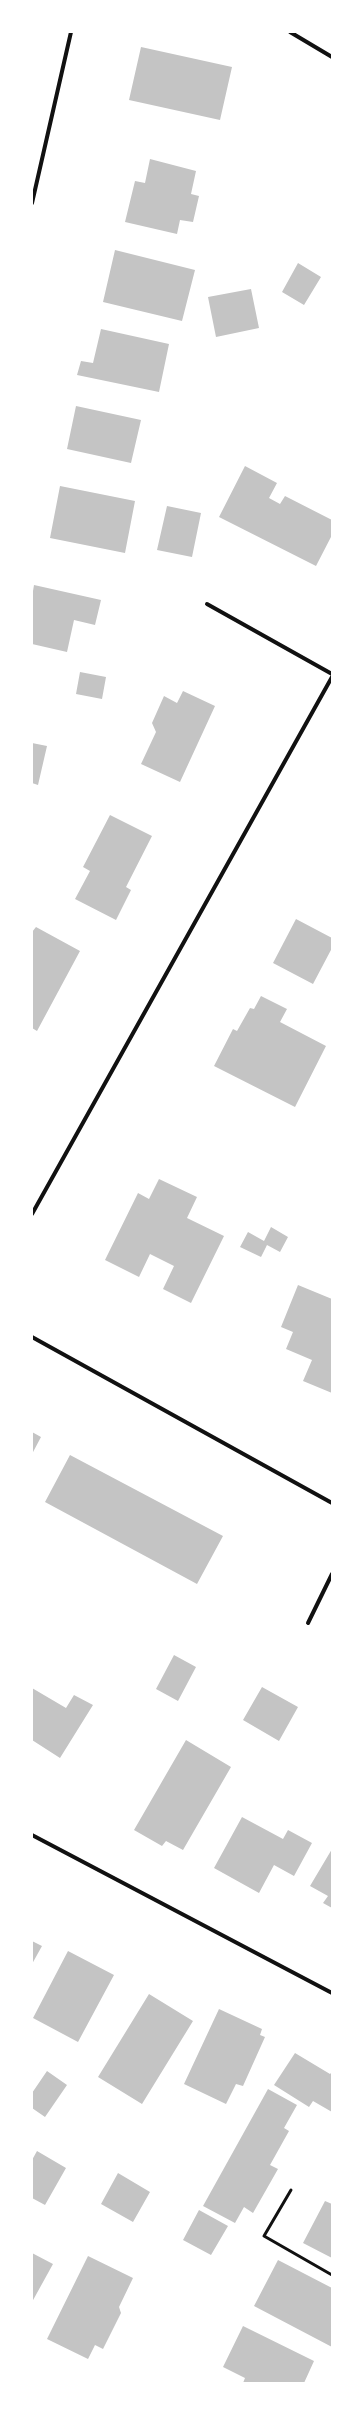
<!DOCTYPE html>
<style>
body{margin:0}
#map{position:relative;width:364px;height:2415px;overflow:hidden;background:#fff;font-family:"IBM Plex Sans",sans-serif}
canvas{display:block}
.frame{position:absolute;inset:0;border:33px solid #fff;pointer-events:none}
</style>
<div id="map">
<canvas width="364" height="2415"></canvas>
<div class="frame"></div>
</div>
<script>
const ctx = document.querySelector('canvas').getContext('2d');
ctx.lineJoin = 'round';
function fill(path, color) {
  ctx.fillStyle = color;
  ctx.fill(path, 'evenodd');
}
function trace(path, color, width, dash) {
  ctx.strokeStyle = color;
  ctx.lineWidth = width;
  ctx.lineCap = dash ? 'butt' : 'round';
  ctx.setLineDash(dash || []);
  ctx.stroke(path);
}
const building = new Path2D(`
 M141,47L232,67L220,120L129,100Z
 M150,159L196,171L191,194L199,196L193,222L180,220L177,234L125,222L135,181L145,183Z
 M115,250L195,270L182,321L103,302Z
 M298,263L321,277L304,305L282,292Z
 M251,289L259,328L216,337L208,297Z
 M101,329L169,344L159,392L77,375L81,361L93,363Z
 M76,406L141,420L131,463L67,449Z
 M245,466L277,483L269,498L280,504L285,496L332,520V535L316,566L219,517Z
 M60,486L135,501L125,553L50,538Z
 M167,506L201,513L192,557L157,550Z
 M34,585L101,600L95,625L74,620L67,652L32,644V597Z
 M80,672L106,677L102,699L76,694Z
 M183,691L215,706L180,782L141,764L156,732L152,723L164,696L177,703Z
 M32,743L47,746L38,785L32,783Z
 M110,815L152,836L126,887L131,890L116,920L75,899L90,871L83,867Z
 M296,919L332,938V948L313,984L273,963Z
 M36,927L80,951L37,1031L32,1028V932Z
 M261,996L287,1009L280,1022L326,1046L295,1107L214,1066L233,1029L237,1031L250,1008L254,1009Z
 M159,1179L197,1197L187,1218L224,1236L191,1303L163,1289L174,1266L150,1254L139,1277L105,1260L138,1193L149,1199Z
 M271,1227L288,1237L280,1252L267,1245L261,1257L240,1247L248,1232L264,1241Z
 M298,1285L332,1299V1393L303,1381L312,1360L286,1349L293,1332L281,1327Z
 M32,1432L41,1437L32,1454Z
 M70,1455L223,1536L197,1584L45,1502Z
 M174,1655L196,1667L178,1701L156,1689Z
 M262,1687L298,1707L279,1741L243,1720Z
 M32,1688L66,1708L74,1695L93,1705L60,1758L32,1740Z
 M186,1740L231,1767L183,1850L166,1841L162,1846L134,1830Z
 M242,1817L283,1839L288,1830L312,1843L294,1876L274,1865L259,1893L214,1868Z
 M332,1849V1908L323,1903L328,1896L310,1886Z
 M32,1941L42,1946L32,1964Z
 M68,1951L114,1975L78,2042L33,2018Z
 M149,1994L193,2021L142,2104L98,2077Z
 M219,2009L262,2029L260,2035L265,2037L243,2086L236,2084L226,2104L184,2084Z
 M295,2053L330,2074L332,2072V2112L313,2101L309,2107L274,2085Z
 M47,2071L67,2085L45,2117L32,2108V2093Z
 M268,2089L297,2105L284,2128L289,2131L270,2165L278,2169L253,2213L244,2207L235,2223L203,2206Z
 M37,2151L66,2168L45,2205L32,2198V2160Z
 M118,2173L150,2192L133,2222L101,2204Z
 M325,2201L332,2204V2258L303,2243Z
 M199,2210L228,2226L211,2255L183,2240Z
 M32,2253L53,2264L32,2302Z
 M88,2256L133,2278L119,2307L121,2313L103,2349L95,2345L88,2359L47,2339Z
 M278,2260L332,2288V2347L254,2306Z
 M243,2326L314,2361L304,2383H243L245,2378L223,2367Z`);
const service = new Path2D(`
 M291,2190L264,2236L332,2275`);
const minor = new Path2D(`
 M290,32L332,57
 M32,203L71,32
 M207,604L332,674
 M32,1214L332,677
 M32,1337L332,1503
 M308,1623L332,1574
 M32,1835L332,1993`);
fill(building, '#c4c4c4');
trace(service, '#111', 3);
trace(minor, '#111', 4);
</script>
